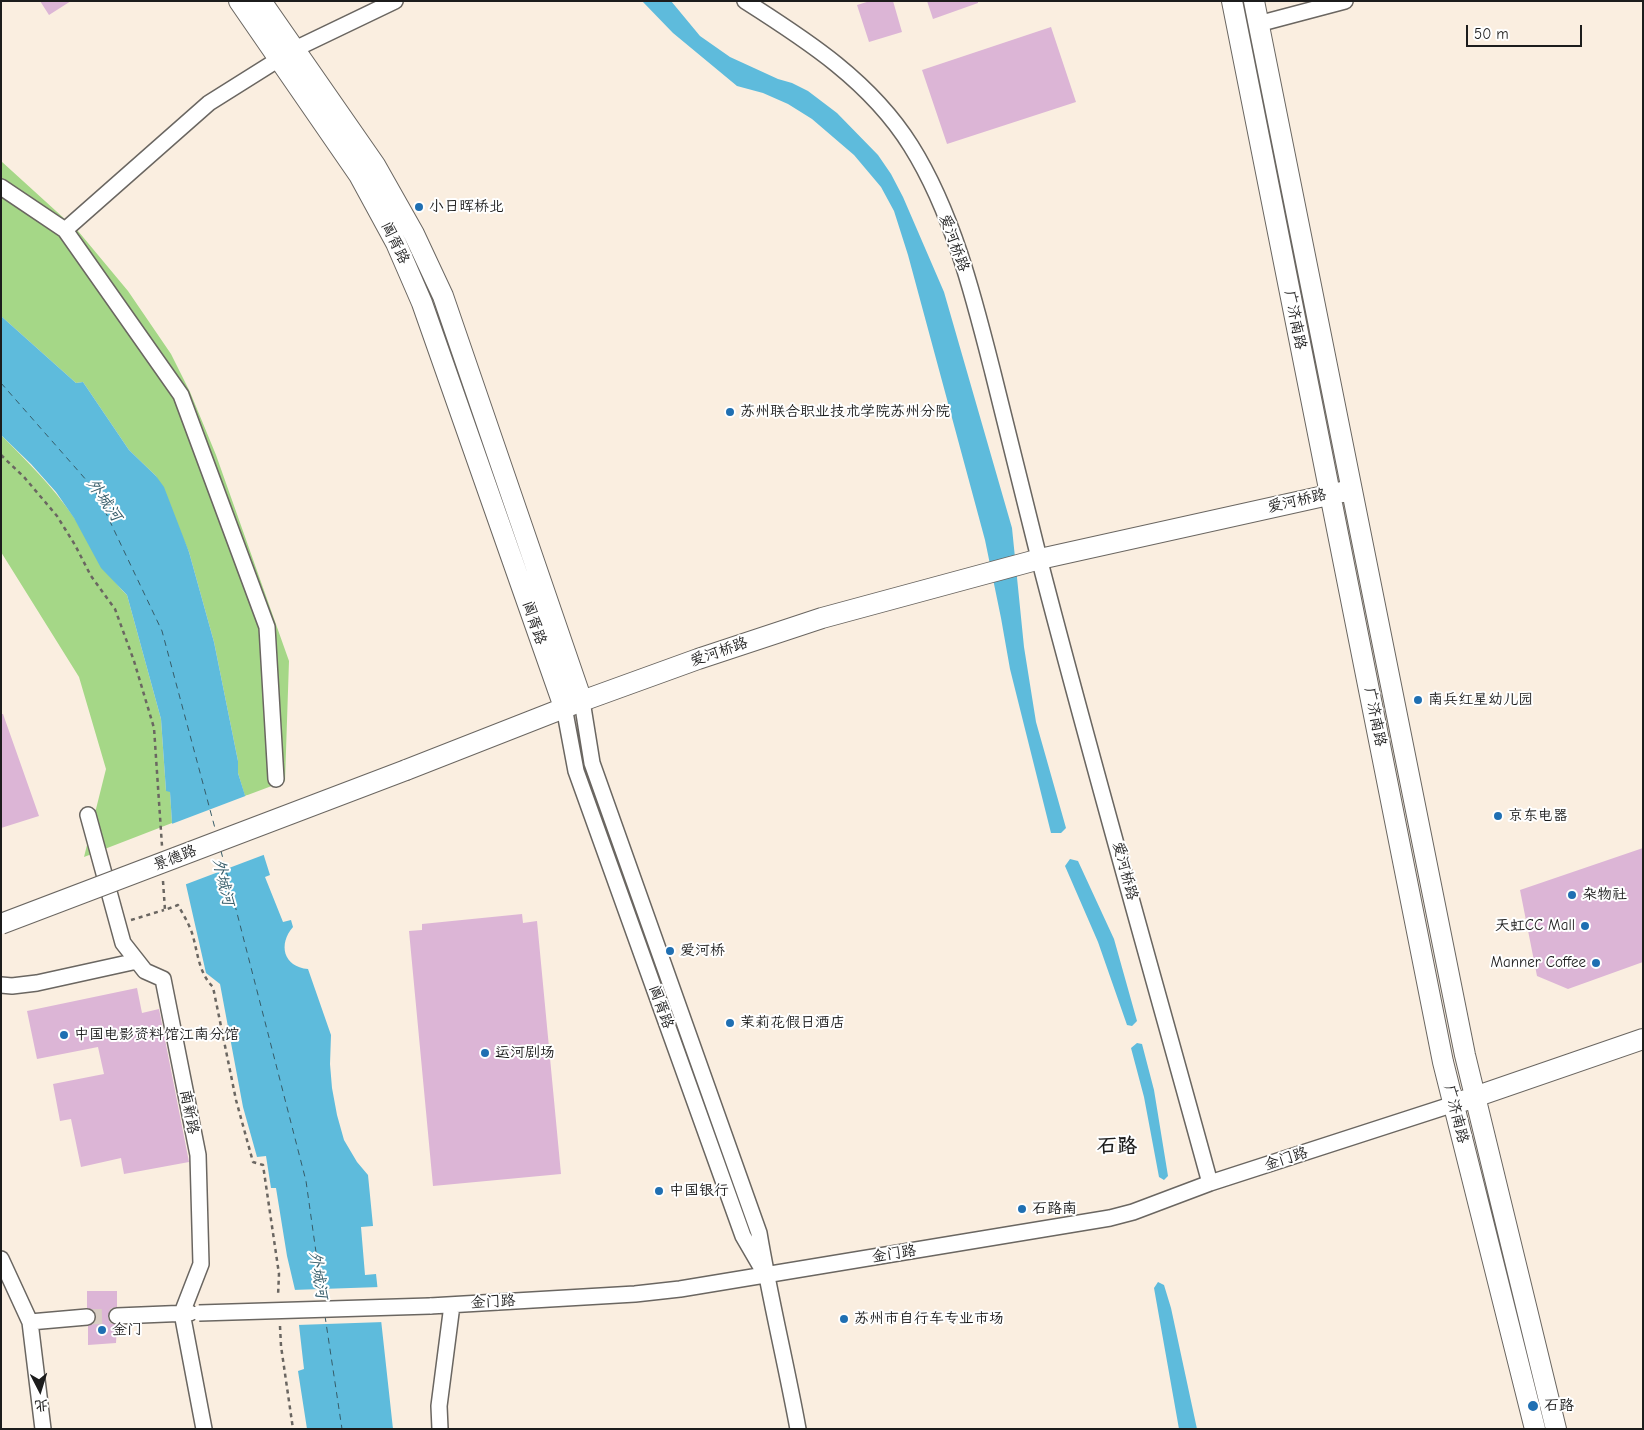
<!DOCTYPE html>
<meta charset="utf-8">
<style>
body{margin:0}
#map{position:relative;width:1644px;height:1430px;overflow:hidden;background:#faeee0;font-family:"Comic Neue","LXGW WenKai TC",sans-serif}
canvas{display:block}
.frame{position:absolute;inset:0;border:2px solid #1c1c1c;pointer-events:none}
.north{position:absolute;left:15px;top:1365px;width:50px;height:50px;-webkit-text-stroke:4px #fff;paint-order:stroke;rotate:175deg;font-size:14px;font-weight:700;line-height:20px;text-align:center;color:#1c1c1c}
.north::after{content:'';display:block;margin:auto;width:18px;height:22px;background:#1c1c1c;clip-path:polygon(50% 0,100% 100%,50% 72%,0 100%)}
.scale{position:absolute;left:1466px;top:25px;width:116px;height:22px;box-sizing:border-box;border:2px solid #1c1c1c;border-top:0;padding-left:6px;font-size:15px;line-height:18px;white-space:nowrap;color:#1c1c1c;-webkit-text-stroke:4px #fff;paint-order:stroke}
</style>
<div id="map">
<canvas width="1644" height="1430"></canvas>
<div class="frame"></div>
<div class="north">北</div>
<div class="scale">50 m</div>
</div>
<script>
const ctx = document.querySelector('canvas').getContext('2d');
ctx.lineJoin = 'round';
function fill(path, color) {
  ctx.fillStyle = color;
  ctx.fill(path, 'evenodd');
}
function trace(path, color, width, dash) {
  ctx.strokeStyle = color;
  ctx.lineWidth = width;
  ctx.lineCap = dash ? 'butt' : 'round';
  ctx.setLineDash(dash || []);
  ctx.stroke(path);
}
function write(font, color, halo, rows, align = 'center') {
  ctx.font = font + ' "Comic Neue","LXGW WenKai TC",sans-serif';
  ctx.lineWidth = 4;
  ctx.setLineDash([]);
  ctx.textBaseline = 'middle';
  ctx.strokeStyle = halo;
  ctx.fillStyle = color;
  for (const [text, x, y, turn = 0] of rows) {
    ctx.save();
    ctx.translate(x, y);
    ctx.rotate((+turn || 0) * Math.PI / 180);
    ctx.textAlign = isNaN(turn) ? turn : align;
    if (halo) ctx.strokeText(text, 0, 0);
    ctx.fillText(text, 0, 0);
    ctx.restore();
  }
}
const green = new Path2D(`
 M1,161L78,231L128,291L171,354L190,392L216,455L289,661L285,781L245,796L238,773V761L214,642L189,552L156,476L129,450L83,382L76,383L1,316Z
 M1,435C27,461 52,486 73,516C91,542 104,573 127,595L161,719L166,791H170L172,823L84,857L106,769L79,677L1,552Z`);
const water = new Path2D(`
 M642,1H671L700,36L730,57L778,79L792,83L808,91L837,113L878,155L891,174L903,197L944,292L1012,528L1024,647L1036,722L1066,828L1061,833H1051L1010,669L1001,618L985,540L908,255L894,211L881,187L854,155L812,119L788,104L763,93L737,86L673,33Z
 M1,316L76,383L83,382L129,450L156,476L164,487L189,552L214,642L238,761V773L270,875L265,877L283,922L291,920L293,927C278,944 283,967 308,969L331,1035L330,1064L332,1088L337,1115L344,1140L357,1162L368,1175L373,1226L361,1227L365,1275L376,1274L393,1429H307L298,1371L304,1369L295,1290L287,1256L276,1188H271L266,1156L257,1157L243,1107L220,984L206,973L172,823L170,792L166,791L161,719L127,595L101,568L74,518L56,492L31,464L1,435Z
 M1070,859L1078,861L1114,939L1137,1021L1132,1026L1127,1025L1098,942L1065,866Z
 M1137,1043L1142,1044L1154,1090L1168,1176L1164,1180L1159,1177L1144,1097L1131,1048Z
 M1158,1282L1164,1285L1171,1308L1197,1429H1179L1154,1288Z`);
const pier = new Path2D(`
 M248,795L266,854L184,885L169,825Z
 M380,1287L384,1322L297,1325L292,1290Z`);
const ferry = new Path2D(`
 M1,383L95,490L162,631L216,832
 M221,851L306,1181L323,1302
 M325,1316L342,1429`);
const building = new Path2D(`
 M40,1H71L49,15Z
 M870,1H893L902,32L869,42L857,5Z
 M927,1H978V3L933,19Z
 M1051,27L1076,102L947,144L922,70Z
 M1,714H3L39,816L1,828Z
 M1643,848V962L1568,989L1537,976L1520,890Z
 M522,914L523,923L537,921L561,1174L433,1186L409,931L422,930V924Z
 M137,988L142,1013L159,1009L189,1162L124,1174L121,1158L81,1167L71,1119L60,1121L53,1084L104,1074L98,1047L37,1059L27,1011Z
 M87,1291H117V1307L112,1308L108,1316L109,1321L117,1325L116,1343L88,1345V1326L93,1324L96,1317L94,1311L87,1308Z`);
const minorTunnel = new Path2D(`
 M87,1317L117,1316`);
const path = new Path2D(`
 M1,455L24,477L57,516L75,545L91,576L115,609L134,661L154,728L162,846
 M163,881L165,910L178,905C183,914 189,924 192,933C198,952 198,972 213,987L236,1100L253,1162L263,1165L279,1274L278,1296
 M131,920L164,910
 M280,1326L281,1346L293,1429`);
const minor = new Path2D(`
 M745,1C808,41 871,82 911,146C953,213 974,298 993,373C1009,435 1023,496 1039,558C1093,767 1153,975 1210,1183
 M1258,24L1345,1
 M1,187L65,230
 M582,701L592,763L759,1233C770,1299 786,1363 798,1429
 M564,707L576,771L743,1236L761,1267
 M276,779L267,627L181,395L65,230L209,103L295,49L395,1
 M88,815L123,943L145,971L163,979L198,1155L201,1264L182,1313L204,1429
 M1,985L12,986L37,983L137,961
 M1,1259L30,1322L43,1429
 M430,1306L635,1294L680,1289L1110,1218L1133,1212L1210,1183L1454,1104
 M117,1316L190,1313
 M30,1322L87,1317
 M440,1429L439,1406L452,1305`);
const major = new Path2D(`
 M239,1L359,175L396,243L422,303L564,707
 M261,1L375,165L414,234L443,296L582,701
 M1232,1L1443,1062L1535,1429
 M1254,1L1465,1055L1556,1429
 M406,770L582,701L698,659L822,618L1040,559L1342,492
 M1463,1101L1643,1039`);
const minorBridge = new Path2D(`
 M199,1313L430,1306`);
const majorBridge = new Path2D(`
 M1,924L406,770`);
const markers = [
 [419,207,5,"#1f6fb2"],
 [730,412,5,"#1f6fb2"],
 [1418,700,5,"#1f6fb2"],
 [1498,816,5,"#1f6fb2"],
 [1572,895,5,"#1f6fb2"],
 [1585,926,5,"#1f6fb2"],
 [670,951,5,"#1f6fb2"],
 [1596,963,5,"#1f6fb2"],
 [730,1023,5,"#1f6fb2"],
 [64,1035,5,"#1f6fb2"],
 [485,1053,5,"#1f6fb2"],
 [659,1191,5,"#1f6fb2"],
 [1022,1209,5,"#1f6fb2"],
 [844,1319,5,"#1f6fb2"],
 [102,1330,5,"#1f6fb2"],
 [1533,1406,6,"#1f6fb2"]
];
const poiNames = [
 ["小日晖桥北",429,207],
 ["苏州联合职业技术学院苏州分院",740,412],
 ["南兵红星幼儿园",1428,700],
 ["京东电器",1508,816],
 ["杂物社",1582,895],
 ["天虹CC Mall",1575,926,"right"],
 ["爱河桥",680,951],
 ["Manner Coffee",1586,963,"right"],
 ["茉莉花假日酒店",740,1023],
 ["中国电影资料馆江南分馆",74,1035],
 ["运河剧场",495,1053],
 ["中国银行",669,1191],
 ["石路南",1032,1209],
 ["苏州市自行车专业市场",854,1319],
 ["金门",112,1330],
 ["石路",1544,1406]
];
const streetNames = [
 ["阊胥路",395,243,64],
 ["爱河桥路",954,243,70],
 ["广济南路",1295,320,79],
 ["爱河桥路",1297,501,-13],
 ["阊胥路",534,623,71],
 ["爱河桥路",719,652,-19],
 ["广济南路",1375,717,79],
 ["景德路",175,858,-21],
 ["爱河桥路",1125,871,75],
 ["阊胥路",661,1007,70],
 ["南新路",189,1112,79],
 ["广济南路",1456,1114,76],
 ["金门路",1286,1159,-18],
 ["金门路",894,1254,-9],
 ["金门路",493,1302,-3]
];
const waterNames = [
 ["外城河",104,500,55],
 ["外城河",223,882,77],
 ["外城河",318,1275,81]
];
const districtNames = [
 ["石路",1117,1146]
];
fill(green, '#a5d787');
fill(water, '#5ebbdc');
fill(pier, '#faeee0');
trace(ferry, '#365c69', 1, [6, 5]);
fill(building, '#dcb5d6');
trace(minorTunnel, '#d9cec3', 15, [15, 8]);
trace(minor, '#6a6661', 18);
trace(major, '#6a6661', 22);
trace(path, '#6a6661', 2.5, [4, 4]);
trace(minor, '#fff', 15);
trace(major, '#fff', 20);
trace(minorBridge, '#6a6661', 18, []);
trace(majorBridge, '#6a6661', 22, []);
trace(minorBridge, '#fff', 15);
trace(majorBridge, '#fff', 20);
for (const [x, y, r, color] of markers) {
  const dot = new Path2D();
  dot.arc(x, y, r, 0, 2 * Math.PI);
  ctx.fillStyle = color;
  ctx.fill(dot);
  trace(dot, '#fff', 2);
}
write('15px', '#1c1c1c', '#fff', poiNames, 'left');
write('15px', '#1c1c1c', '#fff', streetNames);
write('italic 16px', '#365c69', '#fff', waterNames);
write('bold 20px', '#1c1c1c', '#fff', districtNames);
</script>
